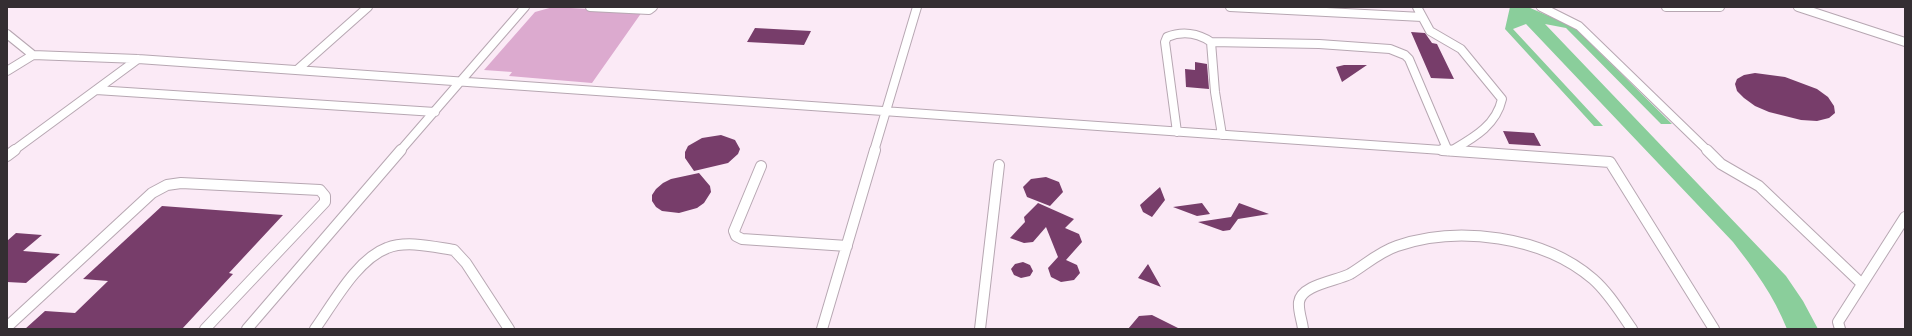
<!DOCTYPE html>
<style>
body{margin:0}
#map{position:relative;width:1912px;height:336px;overflow:hidden;background:#fbeaf6;font-family:"Open Sans",sans-serif}
canvas{display:block}
.frame{position:absolute;inset:0;border:8px solid #342e32;pointer-events:none}
</style>
<div id="map">
<canvas width="1912" height="336"></canvas>
<div class="frame"></div>
</div>
<script>
const ctx = document.querySelector('canvas').getContext('2d');
ctx.lineJoin = 'round';
function fill(path, color) {
  ctx.fillStyle = color;
  ctx.fill(path, 'evenodd');
}
function trace(path, color, width, dash) {
  ctx.strokeStyle = color;
  ctx.lineWidth = width;
  ctx.lineCap = dash ? 'butt' : 'round';
  ctx.setLineDash(dash || []);
  ctx.stroke(path);
}
const green = new Path2D(`
 M553,7L642,12L592,83L509,76L512,72L484,70L535,12Z`);
const water = new Path2D(`
 M1510,7H1528L1574,27L1672,124H1661L1566,28L1545,24L1786,276L1803,301L1818,329H1787C1774,296 1754,269 1733,242L1526,24L1513,29L1603,126H1594L1505,29Z`);
const building = new Path2D(`
 M755,28L811,31L804,45L747,42Z
 M1411,32L1425,33L1432,43L1437,44L1454,79L1431,78Z
 M1195,62L1207,64L1209,89L1186,87L1185,69L1195,70Z
 M1344,65H1367L1342,82L1336,67Z
 M1755,73L1785,77L1817,89L1828,97L1834,106L1835,113L1829,118L1817,121L1801,120L1769,112L1755,106L1744,98L1737,91L1735,84L1737,79L1744,75Z
 M1503,131L1534,133L1541,146L1509,144Z
 M721,135L735,140L740,149L738,154L728,163L694,171L685,158V152L688,146L702,138Z
 M699,173L710,186L711,192L704,203L697,208L679,213L662,211L656,207L652,201V195L656,189L663,183L671,179Z
 M1046,177L1059,182L1063,192L1050,206L1027,197L1023,187L1031,179Z
 M1160,187L1165,200L1152,217L1143,212L1140,205Z
 M1038,203L1074,219L1065,228L1079,234L1082,242L1066,260L1077,265L1080,273L1074,280L1061,282L1051,277L1048,268L1058,257L1046,227L1033,242L1024,243L1010,238L1025,222L1024,217Z
 M1202,203L1210,214L1197,216L1173,207Z
 M1239,203L1269,214L1238,219L1230,230L1223,231L1198,222L1231,217Z
 M162,206L283,215L229,273L233,274L182,329H25L45,311L75,313L108,281L83,279Z
 M16,233L42,235L23,251L60,254L26,283L7,282V241Z
 M1023,262L1030,265L1033,271L1030,276L1021,278L1014,275L1011,269L1015,264Z
 M1148,264L1161,287L1138,278Z
 M1152,315L1180,329H1128L1139,316Z`);
const serviceFar1 = new Path2D(`
 M590,7L649,10L653,7
 M1230,7L1422,17
 M1417,7L1430,31L1461,49L1502,99C1496,126 1473,138 1451,151
 M1541,7L1579,26L1708,151
 M1666,7H1720
 M1798,7L1905,42
 M7,34L33,55L138,59L1456,151
 M1211,42L1319,44L1390,49L1405,55L1409,59L1448,151
 M297,70L368,7
 M7,71L33,55
 M96,90L435,112
 M1177,132L1165,42L1167,37C1182,31 1198,33 1211,42L1215,92L1222,135
 M13,151L138,59
 M400,151L525,7
 M874,151L917,7`);
const service = new Path2D(`
 M1442,150L1610,162L1714,329
 M1707,150L1721,164L1759,186L1862,284
 M7,156L15,150
 M761,166L734,231L736,236L742,239L847,246
 M7,327L152,193L167,185L181,183L320,190L325,196V202L205,329
 M247,329L401,150
 M315,329C333,304 357,259 387,248C407,240 434,247 454,250L466,263L509,329
 M822,329L875,150
 M980,329L999,165
 M1303,329C1302,320 1298,311 1299,302C1301,285 1336,281 1350,274C1365,265 1379,252 1397,246C1458,225 1543,236 1593,279C1609,293 1620,312 1632,329
 M1840,329L1838,322L1905,217`);
fill(green, '#dcaacf');
fill(water, '#8ace9b');
fill(building, '#773d6a');
trace(serviceFar1, '#b7a7b2', 10);
trace(service, '#b7a7b2', 12);
trace(serviceFar1, '#fff', 8);
trace(service, '#fff', 10);
</script>
